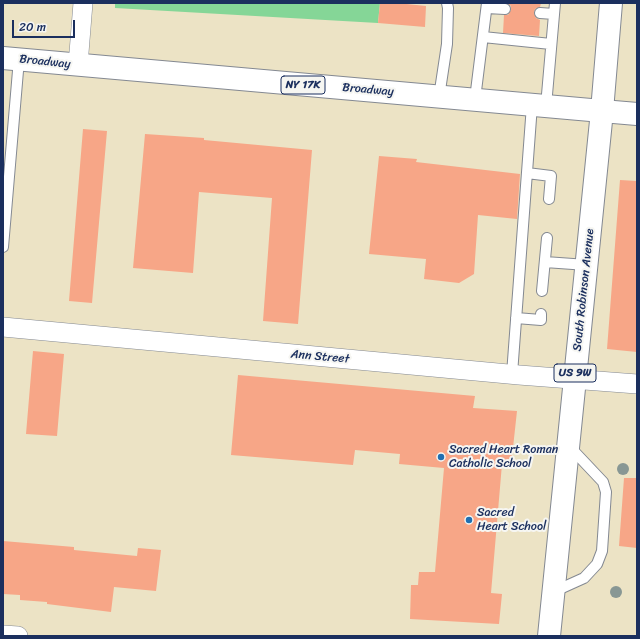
<!DOCTYPE html>
<style>
body{margin:0}
#map{position:relative;width:640px;height:639px;overflow:hidden;background:#ece3c5;font-family:Sriracha,sans-serif}
canvas{display:block}
.frame{position:absolute;inset:0;border:4px solid #1b2f5e;pointer-events:none}
.scale{position:absolute;left:12px;top:20px;width:63px;height:18px;box-sizing:border-box;border:2px solid #1b2f5e;border-top:0;padding-left:5px;font-size:12px;line-height:14px;white-space:nowrap;color:#1b2f5e;-webkit-text-stroke:3px #f6f6f2;paint-order:stroke}
</style>
<div id="map">
<canvas width="640" height="639"></canvas>
<div class="frame"></div>
<div class="scale">20 m</div>
</div>
<script>
const ctx = document.querySelector('canvas').getContext('2d');
ctx.lineJoin = 'round';
function fill(path, color) {
  ctx.fillStyle = color;
  ctx.fill(path, 'evenodd');
}
function trace(path, color, width, dash) {
  ctx.strokeStyle = color;
  ctx.lineWidth = width;
  ctx.lineCap = dash ? 'butt' : 'round';
  ctx.setLineDash(dash || []);
  ctx.stroke(path);
}
function write(font, color, halo, rows, align = 'center') {
  ctx.font = font + ' Sriracha,sans-serif';
  ctx.lineWidth = 4;
  ctx.setLineDash([]);
  ctx.textBaseline = 'middle';
  ctx.strokeStyle = halo;
  ctx.fillStyle = color;
  for (const [text, x, y, turn = 0] of rows) {
    ctx.save();
    ctx.translate(x, y);
    ctx.rotate((+turn || 0) * Math.PI / 180);
    ctx.textAlign = isNaN(turn) ? turn : align;
    if (halo) ctx.strokeText(text, 0, 0);
    ctx.fillText(text, 0, 0);
    ctx.restore();
  }
}
const green = new Path2D(`
 M115,3H380L378,23L115,8Z`);
const building = new Path2D(`
 M380,3H397L426,6L425,27L378,23Z
 M507,3H541L540,7L535,9L534,13L536,18L540,20L539,36L503,33L504,15H508L511,10V6Z
 M83,129L107,131L92,303L69,301Z
 M145,134L204,138V140L312,150L298,324L263,321L272,198L199,192L193,273L133,268Z
 M379,156L417,159L416,162L520,174L517,219L478,215L474,274L459,283L424,279L426,259L369,254Z
 M620,180L637,181V352L607,349Z
 M33,351L64,354L57,436L26,434Z
 M238,375L475,396L473,408L517,411L511,466L502,464L491,593L502,594L499,624L410,619L411,585H418L419,572H435L444,468L399,464L400,454L355,450L353,465L231,455Z
 M624,478H637V548L619,546Z
 M3,541L74,547V550L137,556L138,548L161,550L156,591L114,587L111,612L47,604V602L20,600V595L3,594Z`);
const lane = new Path2D(`
 M487,8L505,9
 M540,13L554,14
 M483,37L551,44
 M439,97L447,44L448,8L447,3
 M475,99L487,3
 M546,106L555,3
 M527,173L551,176L549,199
 M3,247L19,59
 M545,262L587,265
 M542,291L547,238
 M516,318L541,320V314
 M512,374L532,105
 M553,592L584,578L597,564L602,551L606,492L603,482L569,446`);
const street = new Path2D(`
 M78,65L83,3
 M3,327L519,375L637,384
 M3,635L18,636`);
const secondary = new Path2D(`
 M602,111L637,114`);
const primary = new Path2D(`
 M3,58L602,111`);
const highway = new Path2D(`
 M549,636L602,111L611,3`);
const trees = [
 [623,469],
 [616,592]
];
const markers = [
 [441,457,4,"#1f6fb2"],
 [469,520,4,"#1f6fb2"]
];
const shields = [
 [303,85,44],
 [575,373,42]
];
const shieldNames = [
 ["NY 17K",303,85],
 ["US 9W",575,373]
];
const streetNames = [
 ["Broadway",45,62,6],
 ["Broadway",368,90,5],
 ["South Robinson Avenue",584,290,-84],
 ["Ann Street",320,357,5]
];
const poiNames = [
 ["Sacred Heart Roman",449,450],
 ["Catholic School",449,464],
 ["Sacred",477,513],
 ["Heart School",477,527]
];
fill(green, '#85d697');
fill(building, '#f7a687');
trace(lane, '#848992', 12);
trace(street, '#848992', 20);
trace(secondary, '#848992', 24);
trace(primary, '#848992', 24);
trace(highway, '#848992', 24);
trace(lane, '#fff', 10);
trace(street, '#fff', 19);
trace(secondary, '#fff', 22);
trace(primary, '#fff', 22);
trace(highway, '#fff', 22);
ctx.fillStyle = '#889794';
for (const [x, y] of trees) {
  ctx.beginPath();
  ctx.arc(x, y, 6, 0, 2 * Math.PI);
  ctx.fill();
}
for (const [x, y, r, color] of markers) {
  const dot = new Path2D();
  dot.arc(x, y, r, 0, 2 * Math.PI);
  ctx.fillStyle = color;
  ctx.fill(dot);
  trace(dot, '#f6f6f2', 1.5);
}
for (const [x, y, w] of shields) {
  const box = new Path2D();
  box.roundRect(x - w / 2, y - 9, w, 18, 3);
  ctx.fillStyle = '#f6f6f2';
  ctx.fill(box);
  trace(box, '#1b2f5e', 1);
}
write('bold 11px', '#1b2f5e', null, shieldNames);
write('12px', '#1b2f5e', '#f6f6f2', streetNames);
write('12px', '#1b2f5e', '#f6f6f2', poiNames, 'left');
</script>
